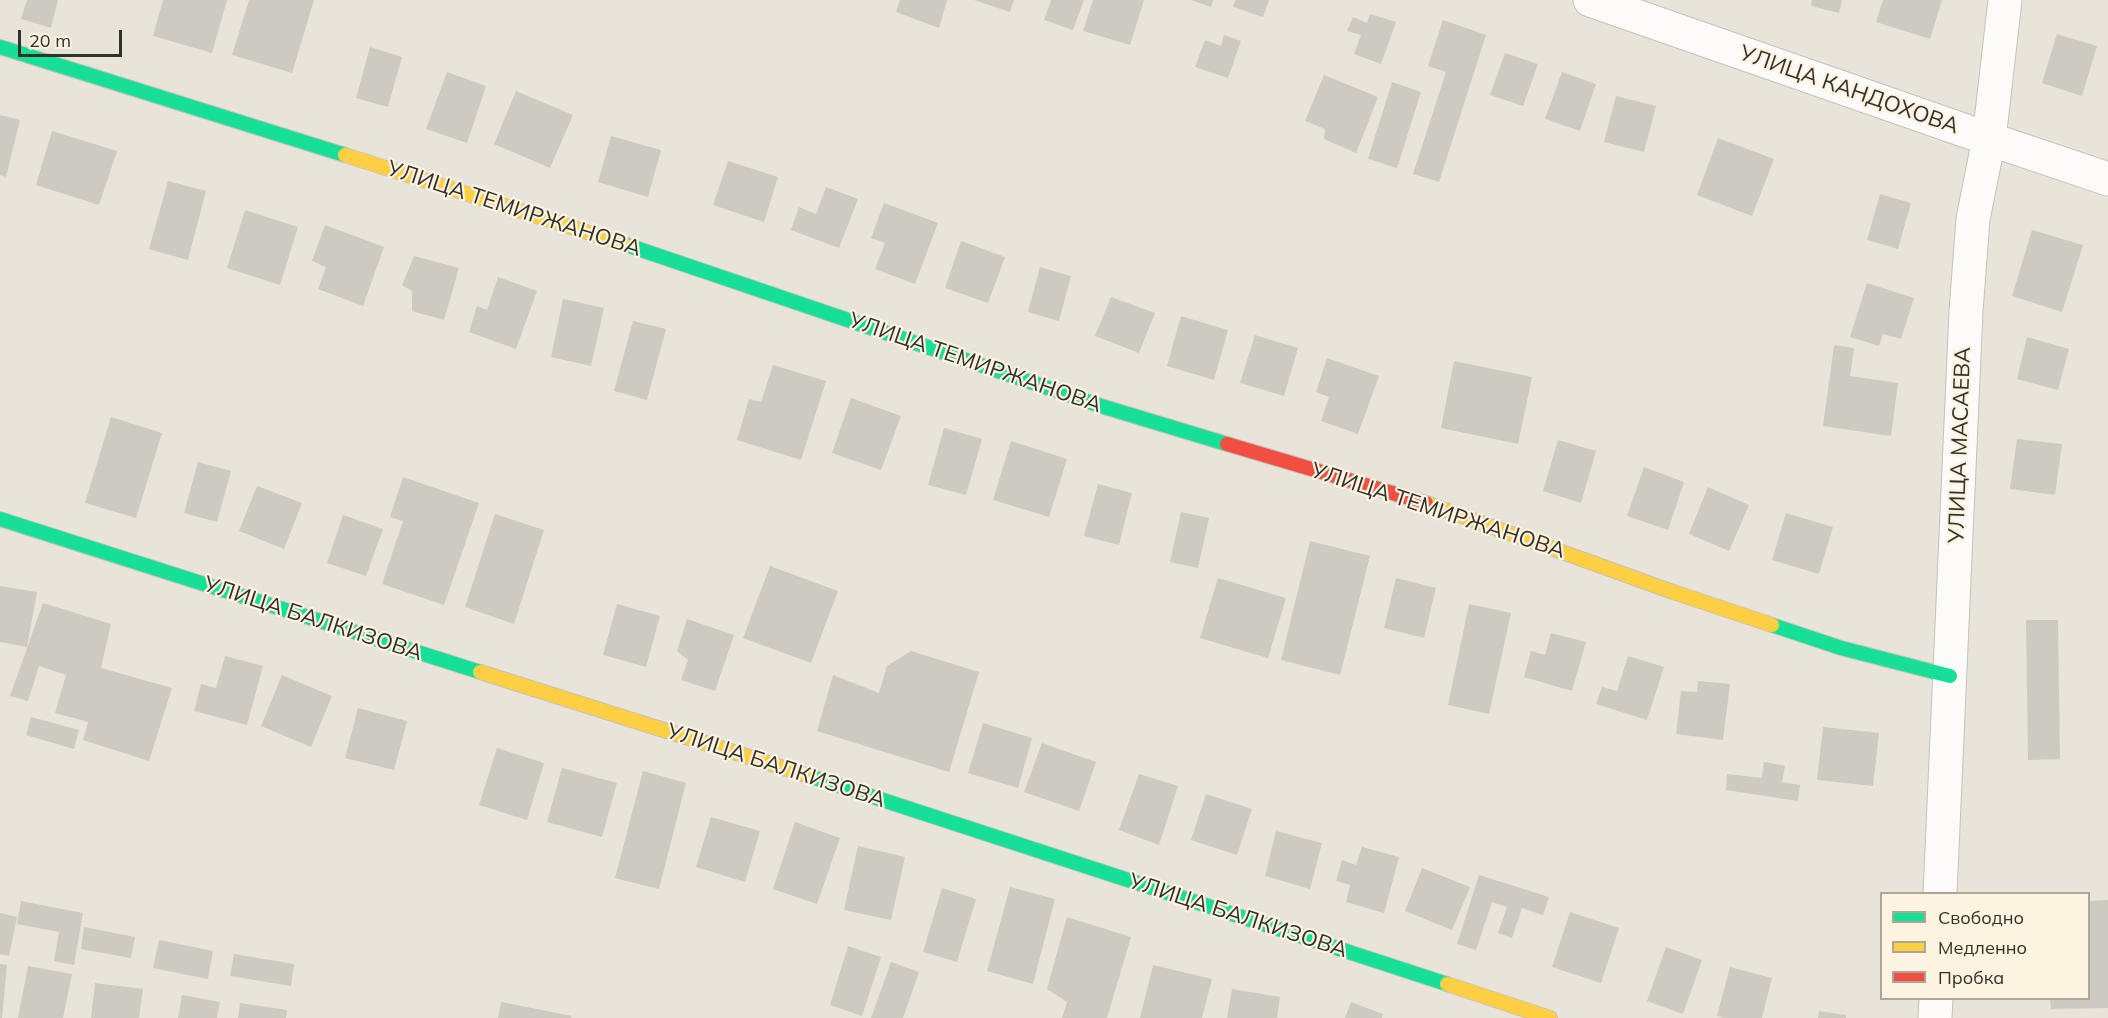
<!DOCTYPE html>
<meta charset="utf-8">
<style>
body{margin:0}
#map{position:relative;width:2108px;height:1018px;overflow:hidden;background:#e9e4da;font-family:Mulish,sans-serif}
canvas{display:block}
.legend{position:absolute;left:1880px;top:892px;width:210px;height:108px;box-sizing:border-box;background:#fcf3e1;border:2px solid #aca598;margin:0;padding:8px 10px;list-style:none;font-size:18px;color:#34312a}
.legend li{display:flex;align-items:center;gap:12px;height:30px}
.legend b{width:30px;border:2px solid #aca598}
.scale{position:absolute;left:18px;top:30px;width:104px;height:27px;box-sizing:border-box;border:3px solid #34312a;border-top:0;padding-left:8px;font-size:18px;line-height:21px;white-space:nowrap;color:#34312a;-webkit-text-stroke:4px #fcf3e1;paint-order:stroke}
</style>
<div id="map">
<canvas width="2108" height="1018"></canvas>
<ul class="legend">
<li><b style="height:8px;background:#16e098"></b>Свободно</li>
<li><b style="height:8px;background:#ffcf43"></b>Медленно</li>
<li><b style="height:8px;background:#f24e42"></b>Пробка</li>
</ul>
<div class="scale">20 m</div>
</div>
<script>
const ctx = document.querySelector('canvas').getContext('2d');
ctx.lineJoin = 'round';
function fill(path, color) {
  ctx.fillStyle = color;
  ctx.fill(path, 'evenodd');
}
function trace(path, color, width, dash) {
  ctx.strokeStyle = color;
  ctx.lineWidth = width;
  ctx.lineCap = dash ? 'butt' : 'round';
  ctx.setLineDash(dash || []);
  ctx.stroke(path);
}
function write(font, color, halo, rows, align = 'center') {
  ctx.font = font + ' Mulish,sans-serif';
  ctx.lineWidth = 4.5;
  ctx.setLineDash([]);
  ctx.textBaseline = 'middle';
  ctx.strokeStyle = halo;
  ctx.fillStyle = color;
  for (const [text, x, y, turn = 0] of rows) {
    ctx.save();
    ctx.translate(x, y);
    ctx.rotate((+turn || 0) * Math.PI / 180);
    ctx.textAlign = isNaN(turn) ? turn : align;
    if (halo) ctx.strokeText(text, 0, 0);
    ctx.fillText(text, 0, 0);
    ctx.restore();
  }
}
const building = new Path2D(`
 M27,0H58L51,28L21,19Z
 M163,0H227L212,53L153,36Z
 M249,0H314L292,73L232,55Z
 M900,0H947L939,28L896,12Z
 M974,0H1014L1010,12Z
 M1051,0H1084L1073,30L1044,20Z
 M1093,0H1144L1130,45L1083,31Z
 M1191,0H1213L1211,7Z
 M1235,0H1269L1263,17L1233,7Z
 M1812,0H1842L1839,13L1811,6Z
 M1883,0H1942L1930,39L1876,22Z
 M1370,14L1396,22L1381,64L1354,54L1361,35L1347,31L1353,17L1367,23Z
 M1443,20L1486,35L1439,182L1413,174L1446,72L1428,66Z
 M2057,34L2097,46L2082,96L2042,83Z
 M1224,35L1241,41L1228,78L1195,67L1205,40L1221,46Z
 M370,47L402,57L388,107L356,98Z
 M1505,53L1538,64L1523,106L1490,95Z
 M447,72L486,86L467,143L426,129Z
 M1562,72L1596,84L1580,131L1545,119Z
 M1324,75L1378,97L1356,153L1324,139L1325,129L1305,121Z
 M1392,82L1421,92L1397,168L1368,159Z
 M516,91L573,115L550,168L494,144Z
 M1616,96L1656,106L1644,152L1604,142Z
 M0,115L20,120L6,177L0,175Z
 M52,131L117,151L99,205L36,185Z
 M611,136L661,150L648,197L598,182Z
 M1718,138L1774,159L1752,216L1697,195Z
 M728,161L778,177L764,222L713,205Z
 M168,181L206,191L188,260L149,249Z
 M826,187L858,199L839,248L791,230L799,207L816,214Z
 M1880,194L1911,203L1898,249L1867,240Z
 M884,203L938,223L915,284L875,269L885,243L871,238Z
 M245,210L298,227L280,285L227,268Z
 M325,225L384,247L363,306L318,289L326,267L312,261Z
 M2032,230L2083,245L2062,312L2012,296Z
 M961,241L1005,257L988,303L945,288Z
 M414,256L459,268L444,320L412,311V291L402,285Z
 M1040,267L1071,276L1059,321L1028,312Z
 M498,277L537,291L516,349L469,332L477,306L487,310Z
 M1867,283L1914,298L1901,339L1883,334L1879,346L1850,337Z
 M1111,297L1155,313L1139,353L1095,336Z
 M563,299L604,308L591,366L551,357Z
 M1181,316L1228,330L1214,380L1167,366Z
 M633,321L666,329L647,400L614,391Z
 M1255,335L1298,348L1284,396L1240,383Z
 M2027,337L2069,349L2058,390L2017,379Z
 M1834,345L1854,348L1850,376L1898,383L1891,436L1823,426Z
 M1327,358L1379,376L1358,434L1321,421L1329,397L1316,392Z
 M1454,361L1532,377L1518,444L1441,428Z
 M773,365L826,381L801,460L737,440L749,399L761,402Z
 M851,398L901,416L881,470L832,453Z
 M111,417L162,433L136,518L85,503Z
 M944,428L982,439L966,495L928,485Z
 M2017,439L2062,444L2055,495L2010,489Z
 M1558,440L1596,451L1581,503L1543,491Z
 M1011,441L1067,459L1049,517L993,500Z
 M198,462L231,471L217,522L184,513Z
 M1644,467L1684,482L1668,530L1627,516Z
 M403,477L479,503L444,605L382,584L403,521L390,517Z
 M1098,484L1132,493L1119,545L1084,536Z
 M257,486L302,503L284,549L239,531Z
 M1708,487L1749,505L1729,551L1689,534Z
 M1181,512L1209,518L1198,568L1170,562Z
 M1786,513L1833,527L1819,574L1772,560Z
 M495,514L544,530L514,624L465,607Z
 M343,515L383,529L366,576L327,563Z
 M1310,541L1370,556L1340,675L1281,660Z
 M770,566L838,591L811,663L743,638Z
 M1218,578L1286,598L1268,658L1200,638Z
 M1396,578L1436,588L1424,638L1384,628Z
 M0,586L37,592L27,647L0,642Z
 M43,603L111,624L101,668L172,688L149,761L83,740L88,722L55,713L66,675L39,666L28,701L10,696Z
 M617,604L660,616L646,667L603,655Z
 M1469,604L1511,613L1489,714L1448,705Z
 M687,619L734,635L715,691L681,680L688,660L677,651Z
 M2026,620H2058L2060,759L2028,760Z
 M1551,633L1586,642L1572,691L1524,677L1531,651L1545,655Z
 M911,651L979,672L949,772L817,731L833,675L879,693L887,666Z
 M225,656L263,666L247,725L194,711L201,684L216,688Z
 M1628,656L1664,667L1647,720L1596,704L1602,687L1617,691Z
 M282,675L332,696L311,747L261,726Z
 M1698,681L1730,684L1723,740L1676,734L1681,691L1697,692Z
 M358,708L407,721L394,770L345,758Z
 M31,717L79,730L74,749L26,735Z
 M983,723L1032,738L1018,788L968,773Z
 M1823,727L1879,733L1873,786L1817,780Z
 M1042,743L1096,762L1079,811L1024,792Z
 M497,748L544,763L527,820L479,805Z
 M1764,762L1785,766L1782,782L1800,785L1798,801L1726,790L1727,774L1762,778Z
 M562,768L617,783L602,837L547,822Z
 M643,771L686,783L659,889L615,878Z
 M1139,774L1178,786L1159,845L1119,830Z
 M1206,794L1252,809L1237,855L1191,840Z
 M711,817L760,831L745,882L696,867Z
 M795,822L840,838L817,904L773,889Z
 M1276,831L1322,843L1310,889L1265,876Z
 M858,846L905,857L891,920L844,910Z
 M1362,847L1399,857L1384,913L1346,902L1350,885L1336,881L1342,860L1356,865Z
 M1422,868L1470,887L1452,930L1405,911Z
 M1479,875L1549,897L1543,915L1522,908L1512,938L1498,933L1507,907L1492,902L1476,950L1457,944Z
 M1010,887L1055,899L1033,984L987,971Z
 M942,888L976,899L957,962L923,952Z
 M2108,900V1008L2051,1009L2050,998H2088V901Z
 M21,901L83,913L74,965L54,961L59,932L17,924Z
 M1570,912L1619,928L1601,983L1552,967Z
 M0,913L17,917L9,956L0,954Z
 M1067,917L1131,937L1107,1018H1062L1067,1002L1047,989Z
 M84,927L135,937L131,958L81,949Z
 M159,940L213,951L208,979L153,968Z
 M848,946L881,957L862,1016L830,1005Z
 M1666,947L1702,960L1683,1014L1647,1001Z
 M234,954L294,964L291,986L230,976Z
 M891,962L919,972L903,1018H871Z
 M0,964L7,965L2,1018H0Z
 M1153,965L1212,979L1202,1018H1140Z
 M28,966L72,974L63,1018H18Z
 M1730,967L1772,978L1762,1018H1724L1717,1016Z
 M95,983L143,989L139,1018H91Z
 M1232,989L1280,997L1277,1018H1227Z
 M182,995L220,1002L217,1018H178Z
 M501,1002L572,1016L571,1018H498Z
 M1351,1002L1383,1014L1382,1018H1345Z
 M240,1003L287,1010L286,1018H238Z
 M1819,1011L1846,1015V1018H1818Z`);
const street = new Path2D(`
 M1590,0L1989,139L2108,179
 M1940,894L1966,311L1973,219L1989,139L2005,0
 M1935,1018L1936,998`);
const fast = new Path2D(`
 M0,47L345,155
 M624,244L1101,406L1227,444
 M0,519L480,672
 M1772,625L1841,648L1950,676
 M806,775L1447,984`);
const slow = new Path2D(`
 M345,155L624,244
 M1426,503L1673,592L1772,625
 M480,672L806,775
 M1447,984L1550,1018`);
const jam = new Path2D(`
 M1227,444L1426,503`);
const streetNames = [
 ["УЛИЦА КАНДОХОВА",1849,90,19],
 ["УЛИЦА ТЕМИРЖАНОВА",514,209,18],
 ["УЛИЦА ТЕМИРЖАНОВА",975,363,19],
 ["УЛИЦА МАСАЕВА",1960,445,-88],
 ["УЛИЦА ТЕМИРЖАНОВА",1438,511,18],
 ["УЛИЦА БАЛКИЗОВА",313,619,18],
 ["УЛИЦА БАЛКИЗОВА",776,766,18],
 ["УЛИЦА БАЛКИЗОВА",1238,916,18]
];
fill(building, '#cccac1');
trace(street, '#c5c1b9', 35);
trace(fast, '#c5c1b9', 16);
trace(slow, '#c5c1b9', 16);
trace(jam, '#c5c1b9', 16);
trace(street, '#fcfbf9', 33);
trace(fast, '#16e098', 14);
trace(slow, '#ffcf43', 14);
trace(jam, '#f24e42', 14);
write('22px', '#34312a', '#fcf3e1', streetNames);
</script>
